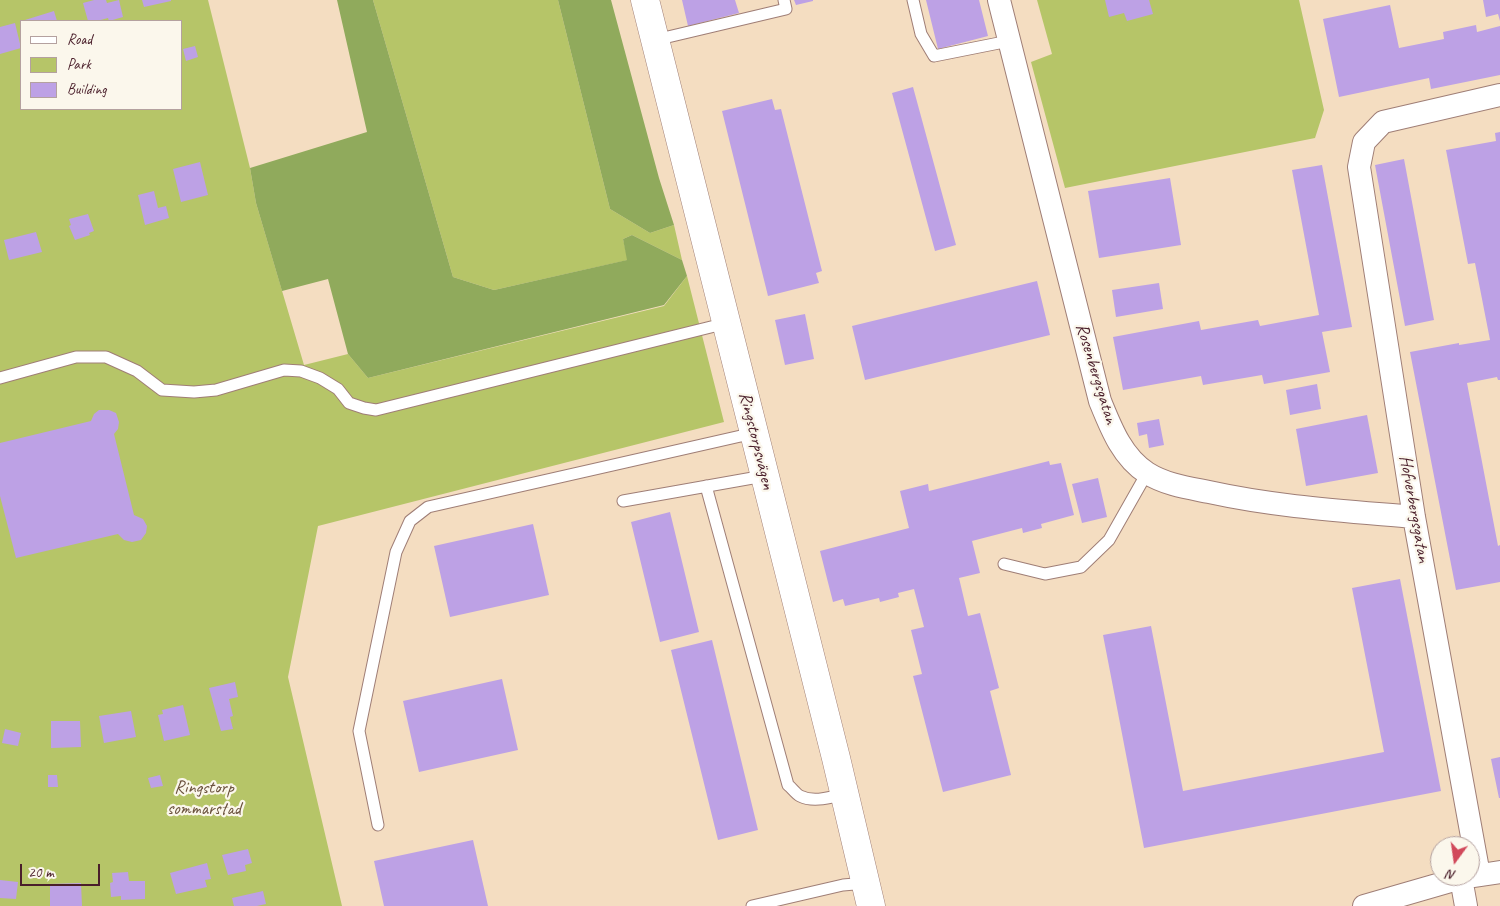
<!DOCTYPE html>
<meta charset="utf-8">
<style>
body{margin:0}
#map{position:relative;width:1500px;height:906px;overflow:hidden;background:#f4ddc1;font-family:Caveat,sans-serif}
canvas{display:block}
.legend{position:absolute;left:20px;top:20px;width:162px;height:90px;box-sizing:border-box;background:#fbf7ec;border:1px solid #b4a19f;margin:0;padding:6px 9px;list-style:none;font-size:15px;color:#4a1f2b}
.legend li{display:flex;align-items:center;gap:10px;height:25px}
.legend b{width:25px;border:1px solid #b4a19f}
.north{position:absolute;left:1430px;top:836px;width:50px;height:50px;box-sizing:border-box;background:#fbf7ec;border:1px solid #b4a19f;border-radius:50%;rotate:194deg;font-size:14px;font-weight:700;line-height:20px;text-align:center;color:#4a1f2b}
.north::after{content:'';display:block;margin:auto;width:18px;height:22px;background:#d1495b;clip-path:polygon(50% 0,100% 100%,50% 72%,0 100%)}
.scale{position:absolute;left:20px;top:864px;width:80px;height:22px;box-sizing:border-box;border:2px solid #4a1f2b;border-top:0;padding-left:6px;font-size:15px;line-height:18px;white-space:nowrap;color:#4a1f2b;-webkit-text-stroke:4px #fbf7ec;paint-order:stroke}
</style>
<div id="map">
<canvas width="1500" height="906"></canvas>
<ul class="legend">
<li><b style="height:6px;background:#fff"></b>Road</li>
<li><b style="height:14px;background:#b6c568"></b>Park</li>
<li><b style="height:14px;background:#bda1e5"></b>Building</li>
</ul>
<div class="north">N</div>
<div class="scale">20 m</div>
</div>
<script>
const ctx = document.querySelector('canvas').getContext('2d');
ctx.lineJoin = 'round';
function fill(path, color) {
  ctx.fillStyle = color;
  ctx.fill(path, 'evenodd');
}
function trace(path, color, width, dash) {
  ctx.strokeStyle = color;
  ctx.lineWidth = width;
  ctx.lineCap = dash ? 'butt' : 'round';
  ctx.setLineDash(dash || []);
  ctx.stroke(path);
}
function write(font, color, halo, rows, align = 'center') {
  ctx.font = font + ' Caveat,sans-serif';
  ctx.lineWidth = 4.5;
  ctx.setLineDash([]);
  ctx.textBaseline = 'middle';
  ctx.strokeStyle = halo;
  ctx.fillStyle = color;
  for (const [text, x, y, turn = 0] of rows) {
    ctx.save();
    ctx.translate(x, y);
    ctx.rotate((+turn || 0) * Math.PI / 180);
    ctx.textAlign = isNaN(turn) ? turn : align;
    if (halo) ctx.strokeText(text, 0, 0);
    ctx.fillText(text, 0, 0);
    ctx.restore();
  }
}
const green = new Path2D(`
 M0,0H208L250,168L256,203L304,365L348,354L368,378L664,306L687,276L724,422L318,526L288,677L342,906H0ZM21,21H181V109H21Z
 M373,0H558L610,209L650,233L674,225L682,260L632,235L623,239L628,260L494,290L453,277Z
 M1037,0H1299L1324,110L1315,138L1065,188L1031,62L1052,54Z`);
const forest = new Path2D(`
 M337,0H373L453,277L494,290L627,260L623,239L632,235L682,260L687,276L664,305L368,378L348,354L328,279L282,291L256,203L250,168L367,132Z
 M558,0H611L659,178L674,225L650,233L610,209Z`);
const building = new Path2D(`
 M94,0H106L107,3L119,0L123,17L109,21L108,18L97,21H88L83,3Z
 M142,0H171V1L144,7Z
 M682,0H735L739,13L688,26Z
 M794,0H813V1L796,5Z
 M926,0H979L988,36L938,49Z
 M1105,0H1149L1153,14L1127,21L1124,13L1109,17Z
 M1483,0H1500V21L1498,14L1486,17Z
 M1390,5L1399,48L1444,39L1443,32L1476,25L1477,32L1500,26V75L1431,89L1429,78L1339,97L1323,19Z
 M54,11L57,21H25V20Z
 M15,23L21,48L0,54V27Z
 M195,46L198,57L186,61L183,49Z
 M913,87L956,245L935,251L892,93Z
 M772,99L775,110L781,109L822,271L816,273L819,283L768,296L722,111Z
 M1500,132V380H1498L1497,377L1467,383L1498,546L1500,545V582L1456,590L1410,352L1459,343V345L1490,340L1475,263L1468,264L1446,150L1496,141L1495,133Z
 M1404,159L1434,320L1405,326L1375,165Z
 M200,162L208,195L181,202L173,169Z
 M1322,165L1352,327L1322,332L1330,372L1264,384L1262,375L1203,385L1201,376L1123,390L1113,337L1199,321L1201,330L1258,320L1260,326L1319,315L1292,170Z
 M1170,178L1181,245L1099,258L1088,191Z
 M154,191L158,208L166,206L169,218L145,225L138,195Z
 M88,214L94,231L89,233L90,235L75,240L69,226L71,225L69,219Z
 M36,232L42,252L9,260L4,240Z
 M1037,281L1050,335L865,380L852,326Z
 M1159,283L1163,309L1116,317L1112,290Z
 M805,314L814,359L785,365L775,320Z
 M1317,384L1321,409L1290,415L1286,390Z
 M99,410H109L116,413L119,422L118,429L114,434L134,515L143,519L147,526L146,533L141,540L132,542L124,540L118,534L16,558L0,496V443L91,421L94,414Z
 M1367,415L1378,473L1306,486L1296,429Z
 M1159,419L1164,445L1149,448L1147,434L1139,436L1137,423Z
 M1049,461L1050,465L1061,463L1074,515L1041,524L1042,528L1023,533L1022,528L972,541L980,573L959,578L968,616L980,613L999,688L990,691L1011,775L943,792L913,676L922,674L911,630L924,627L914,589L898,593L899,597L880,602L879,598L845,606L843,599L833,602L820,551L909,528L900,491L928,484L929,491Z
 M1098,478L1107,517L1082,523L1072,484Z
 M670,512L699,632L660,642L631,522Z
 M533,524L549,595L450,617L434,546Z
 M1400,579L1441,791L1144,848L1103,635L1151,626L1183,791L1384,752L1352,588Z
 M712,640L758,830L718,840L671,650Z
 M502,679L518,750L419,772L403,701Z
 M235,682L238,697L229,699L233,716L230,717L233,729L221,731L209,688Z
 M183,705L190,735L164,741L158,715L163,714L162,710Z
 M131,711L136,737L104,743L99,716Z
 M51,721H80L81,747L51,748Z
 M5,729L21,733L18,746L2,743Z
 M1500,757V798H1499L1491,759Z
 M48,775H57L58,787H48Z
 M160,775L163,786L151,788L148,778Z
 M473,840L488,906H384L374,861Z
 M248,849L252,863L245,865L246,871L228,875L222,855Z
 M207,863L211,879L205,880L207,887L176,894L170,873Z
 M128,872L129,881H145V899L121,900V896L111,897L110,883L113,882L112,873Z
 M0,880L18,882L16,899L0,898Z
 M81,883L82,906H50V884Z
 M263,891L266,904L257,906H234L232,898Z`);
const lane = new Path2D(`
 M913,0L921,34L934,56L1009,41
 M655,40L786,9L784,0
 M0,378L76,357H106L137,371L162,390L194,392L216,390L284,370L301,371L320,378L338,389L349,403L364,408L376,410L727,323
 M706,486L788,785C792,788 796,794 800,796C814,803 831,797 845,794
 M623,501L764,476
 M1004,564L1045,574L1081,567L1109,540L1147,473
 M378,825L359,731L396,552L410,521L428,507L754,433
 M752,906L843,885L866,883`);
const street = new Path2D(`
 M999,0L1100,401C1111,428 1122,457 1147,473C1166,485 1189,488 1209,492C1277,507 1346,511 1414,517
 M1479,875L1414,517L1359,167L1364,142L1383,122L1500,95
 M1461,878L1466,906
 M1364,906L1461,878L1500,872`);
const secondary = new Path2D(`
 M645,0L836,758L871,906`);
const streetNames = [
 ["Rosenbergsgatan",1096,374,73],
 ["Ringstorpsvägen",756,441,76],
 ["Hofverbergsgatan",1414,509,80]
];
const parkNames = [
 ["Ringstorp",204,788],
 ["sommarstad",204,809]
];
fill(green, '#b6c568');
fill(forest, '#90aa5c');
fill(building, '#bda1e5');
trace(lane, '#9f7e76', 13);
trace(street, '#9f7e76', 24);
trace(secondary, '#9f7e76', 29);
trace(lane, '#fff', 11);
trace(street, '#fff', 22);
trace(secondary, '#fff', 28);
write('18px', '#4a1f2b', '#fbf7ec', streetNames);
write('18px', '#6a513d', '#fbf7ec', parkNames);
</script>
